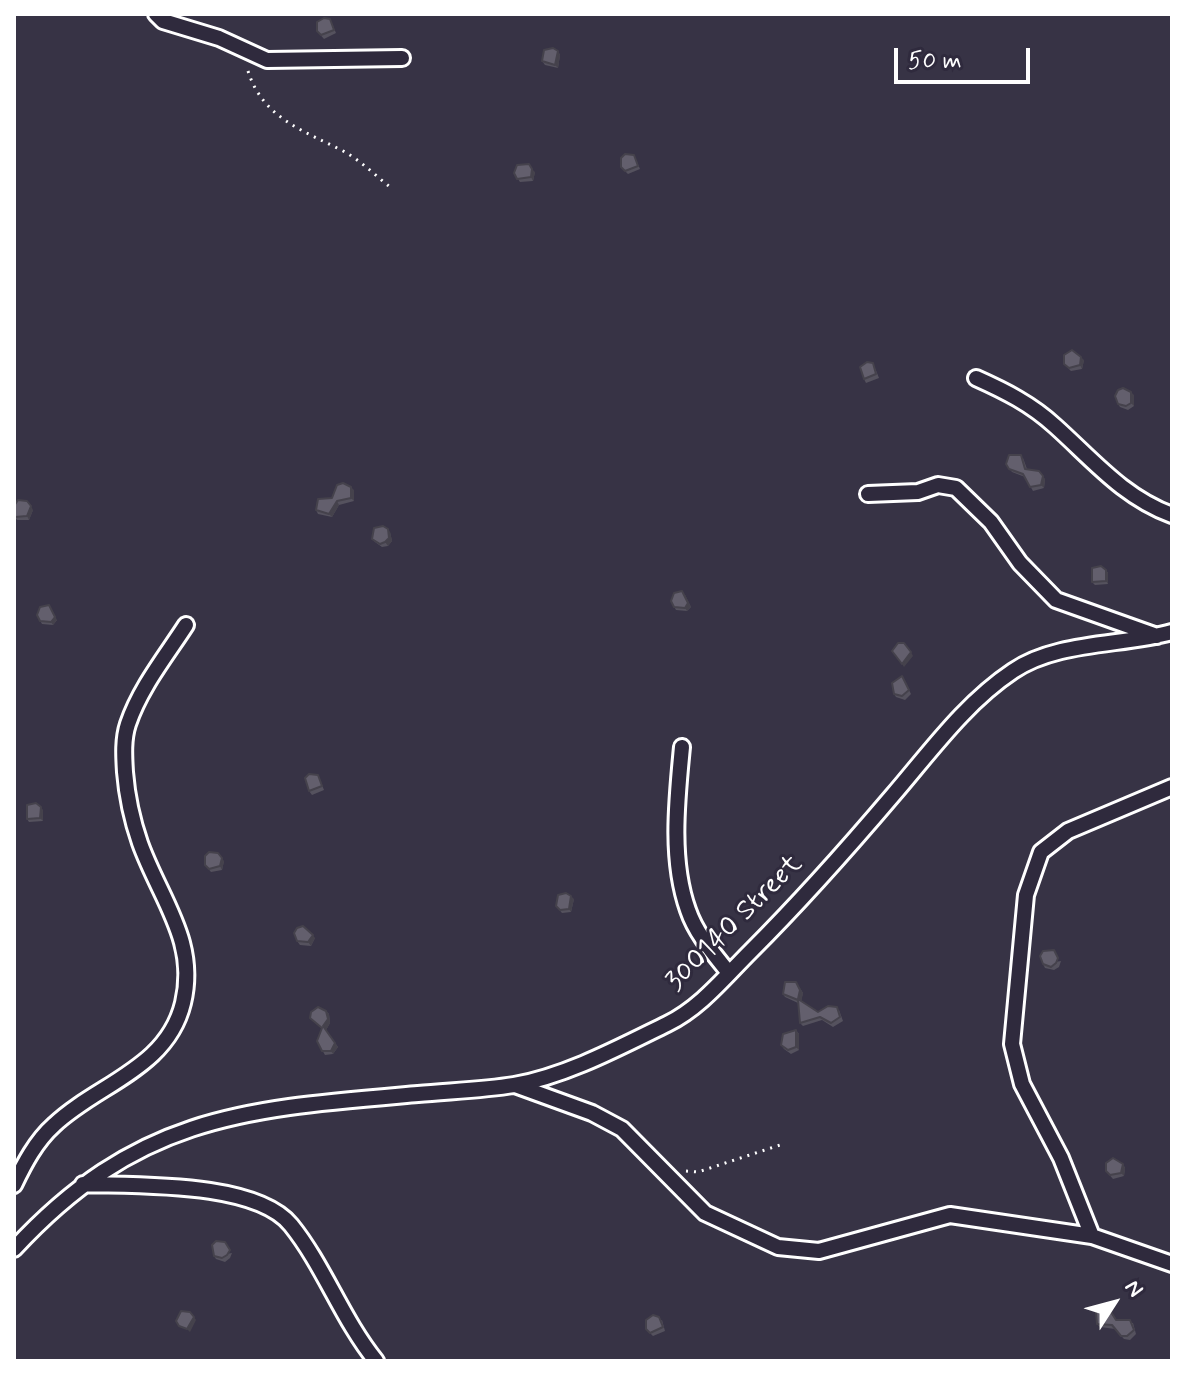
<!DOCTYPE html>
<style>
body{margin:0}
#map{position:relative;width:1186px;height:1375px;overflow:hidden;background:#373345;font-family:Mynerve,sans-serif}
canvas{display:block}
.frame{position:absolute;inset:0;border:16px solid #fff;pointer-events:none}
.north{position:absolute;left:1074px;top:1263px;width:80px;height:80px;-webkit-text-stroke:6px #2f2a3d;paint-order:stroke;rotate:54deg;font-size:22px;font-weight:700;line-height:32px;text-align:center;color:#fff}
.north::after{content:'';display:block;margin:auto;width:28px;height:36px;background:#fff;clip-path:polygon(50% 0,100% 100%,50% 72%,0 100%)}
.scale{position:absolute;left:894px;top:48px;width:136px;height:36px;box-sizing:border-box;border:4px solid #fff;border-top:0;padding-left:10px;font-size:24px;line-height:28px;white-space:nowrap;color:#fff;-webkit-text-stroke:6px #2f2a3d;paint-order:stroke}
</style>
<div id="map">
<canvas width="1186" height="1375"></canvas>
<div class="frame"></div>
<div class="north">N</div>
<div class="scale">50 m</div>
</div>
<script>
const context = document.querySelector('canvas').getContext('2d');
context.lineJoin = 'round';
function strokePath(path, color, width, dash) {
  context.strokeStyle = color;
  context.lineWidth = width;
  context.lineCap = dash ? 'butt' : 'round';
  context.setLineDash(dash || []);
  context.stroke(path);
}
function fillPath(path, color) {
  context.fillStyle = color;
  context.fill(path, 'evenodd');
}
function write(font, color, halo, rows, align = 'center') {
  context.font = font + ' Mynerve,sans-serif';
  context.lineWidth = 6;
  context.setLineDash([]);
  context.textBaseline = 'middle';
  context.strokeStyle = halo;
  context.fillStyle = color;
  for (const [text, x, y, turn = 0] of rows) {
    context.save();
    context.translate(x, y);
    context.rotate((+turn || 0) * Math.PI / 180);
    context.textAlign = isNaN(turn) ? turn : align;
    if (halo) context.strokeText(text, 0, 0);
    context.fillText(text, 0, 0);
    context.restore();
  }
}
const street = new Path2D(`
 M 156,14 L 163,21 L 219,38 L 267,60 L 402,58
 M 976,378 C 1005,391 1031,404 1055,426 C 1093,460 1123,497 1172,515
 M 868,494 L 918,492 L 938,485 L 956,488 L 991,522 L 1020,563 L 1056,600 L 1157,636
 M 682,747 C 677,799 670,860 688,910 C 696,934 714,954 729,973
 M 515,1085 L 592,1113 L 622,1129 L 705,1213 L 778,1247 L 819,1251 L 950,1215 L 1092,1236 L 1172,1264
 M 83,1184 C 135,1186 255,1181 291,1225 C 324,1266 342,1319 376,1361
 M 14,1185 C 24,1164 36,1141 54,1125 C 97,1084 167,1069 183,1003 C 198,941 160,899 140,843 C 132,820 127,797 125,772 C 124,756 123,739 128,724 C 140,688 166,656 186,625
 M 1092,1236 L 1061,1158 L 1022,1084 L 1012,1044 L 1026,895 L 1041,852 L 1068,831 L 1172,787
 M 14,1249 C 139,1114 246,1109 418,1094 C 450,1091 483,1090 514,1085 C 566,1076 620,1047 667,1024 C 700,1008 724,978 750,952 C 800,902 848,848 893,795 C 930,752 965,703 1013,671 C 1057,641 1122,646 1172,632`);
strokePath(street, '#fff', 20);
strokePath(new Path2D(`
 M 248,71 C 263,119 305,131 345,152 C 361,161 376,176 390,187
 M 686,1171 L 698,1172 L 780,1145`), '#fff', 3, [2, 6]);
strokePath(street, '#2f2a3d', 14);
fillPath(new Path2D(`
 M 330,19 L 336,33 L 324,39 L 317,31 Z
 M 558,51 L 560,55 L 558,68 L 545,65 L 542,61 Z
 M 634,155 L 640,169 L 628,174 L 621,167 Z
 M 535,172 L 533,181 L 520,182 L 514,173 Z
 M 1084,360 L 1082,369 L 1071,371 L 1064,364 Z
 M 873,363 L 879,378 L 866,383 L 864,379 Z
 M 1134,395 L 1134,406 L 1128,410 L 1120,407 L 1118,404 Z
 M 1023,458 L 1027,469 L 1045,479 L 1044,488 L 1033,491 L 1025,477 L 1012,472 L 1006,464 Z
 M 354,490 L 354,501 L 339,505 L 332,517 L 318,514 L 316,510 L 332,498 Z
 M 33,510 L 29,520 L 17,520 L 15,517 Z
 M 390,532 L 392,541 L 388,546 L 382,547 L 375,542 L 372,539 Z
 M 1106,570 L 1108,573 L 1108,584 L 1095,585 L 1092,582 Z
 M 685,595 L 691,607 L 687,611 L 676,610 L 671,601 Z
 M 37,615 L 57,620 L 53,625 L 42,624 Z
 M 902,676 L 911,694 L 905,700 L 896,697 L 894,694 Z
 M 318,775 L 324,790 L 312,795 L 309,791 Z
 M 43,810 L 43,821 L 29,822 L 27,819 Z
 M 224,861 L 222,870 L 211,872 L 205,865 Z
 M 574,899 L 571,912 L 562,913 L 556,906 Z
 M 315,938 L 311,946 L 300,945 L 297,941 Z
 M 1061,961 L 1059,967 L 1054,970 L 1045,968 L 1043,964 Z
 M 796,982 L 803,993 L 801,1001 L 818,1012 L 839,1010 L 843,1021 L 833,1027 L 822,1020 L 803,1026 L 800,1023 L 798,1003 L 785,997 L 783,994 Z
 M 326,1011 L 329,1014 L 330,1023 L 326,1030 L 338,1047 L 333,1054 L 325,1055 L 317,1041 L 322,1029 L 310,1018 Z
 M 796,1030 L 799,1034 L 799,1050 L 791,1054 L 784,1049 L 781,1045 Z
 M 1123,1164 L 1125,1168 L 1124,1176 L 1113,1179 L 1106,1171 Z
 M 232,1253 L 230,1258 L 225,1262 L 216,1259 L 214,1256 Z
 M 662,1320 L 665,1331 L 653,1336 L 646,1329 Z
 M 1116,1320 L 1133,1323 L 1136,1334 L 1130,1340 L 1124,1339 L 1115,1329 L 1100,1327 L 1097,1324 Z`), '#55525e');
fillPath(new Path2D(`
 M 558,51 L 560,55 L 558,68 L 555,65 Z
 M 532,169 L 535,172 L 533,181 L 531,177 Z
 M 1081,357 L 1084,360 L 1082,369 L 1080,365 Z
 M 1131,392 L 1134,395 L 1134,406 L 1131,403 Z
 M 1043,476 L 1045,479 L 1044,488 L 1041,485 Z
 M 351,487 L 354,490 L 354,501 L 351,498 Z
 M 337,501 L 339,505 L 332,517 L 329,514 Z
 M 31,506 L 33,510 L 29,520 L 27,516 Z
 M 388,529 L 390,532 L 392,541 L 388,546 L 385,542 Z
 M 1106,570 L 1108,573 L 1108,584 L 1106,581 Z
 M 685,595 L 691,607 L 687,611 L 685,608 Z
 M 51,608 L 57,620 L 53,625 L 51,622 Z
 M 911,652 L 913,656 L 904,667 L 902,664 Z
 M 41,807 L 43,810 L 43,821 L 40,818 Z
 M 222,858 L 224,861 L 222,870 L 220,866 Z
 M 571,896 L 574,899 L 571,912 L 569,909 Z
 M 313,935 L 315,938 L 311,946 L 308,942 Z
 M 796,982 L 803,993 L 801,1003 L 798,999 Z
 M 326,1011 L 329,1014 L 330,1023 L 326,1030 L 323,1026 Z
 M 796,1030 L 799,1034 L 799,1050 L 796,1047 Z
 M 335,1043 L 338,1047 L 333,1054 L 331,1051 Z
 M 1123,1164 L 1125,1168 L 1124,1176 L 1121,1173 Z
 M 194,1317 L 196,1320 L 190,1332 L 187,1329 Z`), '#45424c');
const building = new Path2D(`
 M 324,18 L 330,19 L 334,30 L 321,35 L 317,31 L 317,22 Z
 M 553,48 L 558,51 L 555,65 L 542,61 L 544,50 Z
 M 625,154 L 634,155 L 638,166 L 625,171 L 621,167 L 621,158 Z
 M 529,164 L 532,169 L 531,177 L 517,179 L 514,173 L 517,165 Z
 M 1072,350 L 1081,357 L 1080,365 L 1069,368 L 1064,364 L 1064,355 Z
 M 867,362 L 873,363 L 876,374 L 864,379 L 860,367 Z
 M 1123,388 L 1131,392 L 1131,403 L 1126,406 L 1118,404 L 1115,396 L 1118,390 Z
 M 1009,455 L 1021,455 L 1025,469 L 1039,471 L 1043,476 L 1041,485 L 1030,487 L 1023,474 L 1009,469 L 1006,464 Z
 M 343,483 L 351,487 L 351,498 L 337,501 L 329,514 L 316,510 L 318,499 L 332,498 L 337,485 Z
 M 18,500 L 27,501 L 31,506 L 27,516 L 15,517 L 14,506 Z
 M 383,526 L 388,529 L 389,538 L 385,542 L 380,544 L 372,539 L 374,528 Z
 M 1101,566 L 1106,570 L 1106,581 L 1092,582 L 1092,568 Z
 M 682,591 L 688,603 L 685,608 L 674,607 L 671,601 L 674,593 Z
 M 49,605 L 55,617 L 51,622 L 40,621 L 37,615 L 40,607 Z
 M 898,643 L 904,643 L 911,652 L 902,664 L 892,651 Z
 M 902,676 L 909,690 L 902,696 L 894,694 L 892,683 Z
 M 309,774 L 318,775 L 322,786 L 309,791 L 305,778 Z
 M 36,803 L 41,807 L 40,818 L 27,819 L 27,805 Z
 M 209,852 L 218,853 L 222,858 L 220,866 L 209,869 L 205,865 L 205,856 Z
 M 566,893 L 571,896 L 569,909 L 560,910 L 556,906 L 558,895 Z
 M 303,926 L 313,935 L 308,942 L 297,941 L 294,933 L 297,928 Z
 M 1054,950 L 1058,958 L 1056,963 L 1051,967 L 1043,964 L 1040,956 L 1043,951 Z
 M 785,982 L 796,982 L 800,990 L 798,999 L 818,1012 L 828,1006 L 837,1007 L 840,1017 L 831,1023 L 820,1017 L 800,1023 L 798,1000 L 783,994 Z
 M 318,1007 L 326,1011 L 328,1019 L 323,1026 L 335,1043 L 331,1051 L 322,1051 L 317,1041 L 322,1028 L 310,1018 L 311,1012 Z
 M 796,1030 L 796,1047 L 788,1050 L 781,1045 L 783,1034 Z
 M 1113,1158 L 1123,1164 L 1121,1173 L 1110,1175 L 1106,1171 L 1106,1163 Z
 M 216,1241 L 225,1242 L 230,1250 L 227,1255 L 222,1258 L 214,1256 L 212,1245 Z
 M 1103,1307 L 1109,1309 L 1116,1320 L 1130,1320 L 1134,1330 L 1127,1336 L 1121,1336 L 1112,1325 L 1097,1324 L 1096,1312 Z
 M 181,1311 L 190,1312 L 194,1317 L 187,1329 L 179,1326 L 176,1321 Z
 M 653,1315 L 659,1317 L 663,1327 L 650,1333 L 646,1329 L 646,1320 Z`);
fillPath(building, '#635f6d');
strokePath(building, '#45424c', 2);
write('28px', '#fff', '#2f2a3d', [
 ["300140 Street",735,924,-45]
]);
</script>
